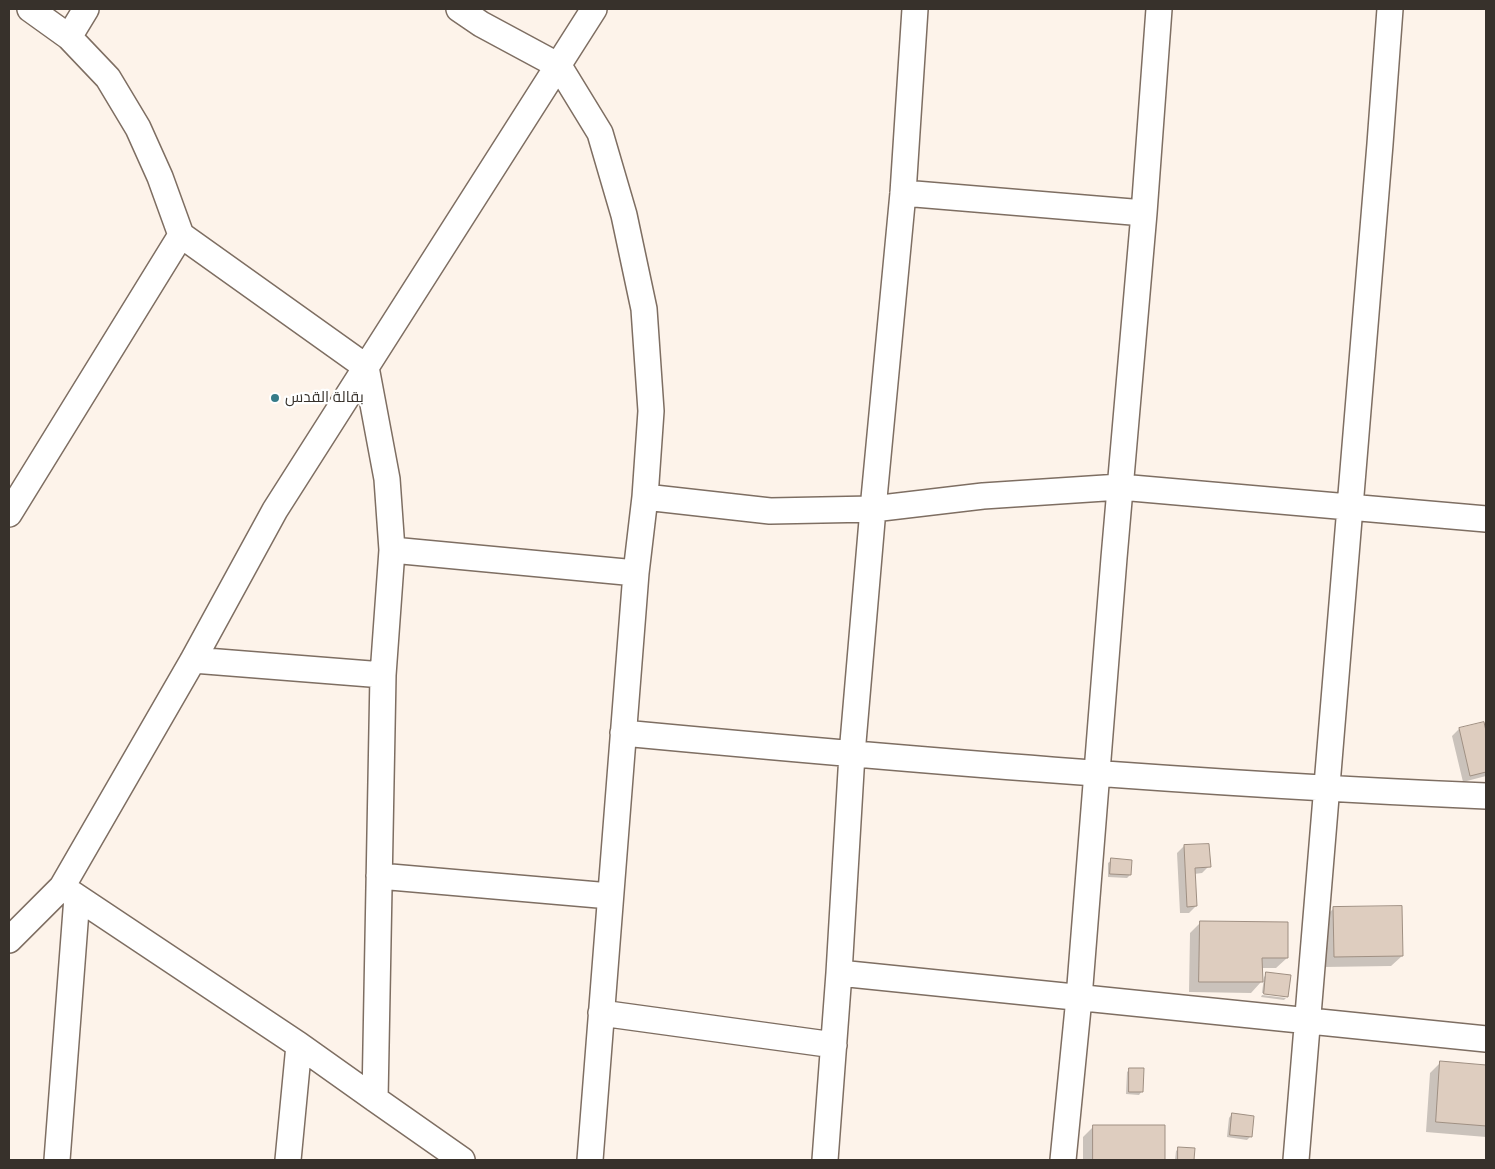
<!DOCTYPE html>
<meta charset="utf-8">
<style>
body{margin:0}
#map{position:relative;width:1495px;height:1169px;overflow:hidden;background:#fdf3ea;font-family:Montserrat,sans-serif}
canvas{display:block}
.frame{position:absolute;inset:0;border:10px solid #37312b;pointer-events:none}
</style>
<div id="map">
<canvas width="1495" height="1169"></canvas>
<div class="frame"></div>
</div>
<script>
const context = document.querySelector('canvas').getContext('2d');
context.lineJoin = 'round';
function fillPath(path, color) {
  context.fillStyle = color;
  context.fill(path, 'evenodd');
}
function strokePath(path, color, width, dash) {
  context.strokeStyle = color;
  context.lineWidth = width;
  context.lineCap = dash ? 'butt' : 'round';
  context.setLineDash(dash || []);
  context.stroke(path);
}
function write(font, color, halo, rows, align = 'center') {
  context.font = font + ' Montserrat,Cairo,sans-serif';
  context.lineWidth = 4.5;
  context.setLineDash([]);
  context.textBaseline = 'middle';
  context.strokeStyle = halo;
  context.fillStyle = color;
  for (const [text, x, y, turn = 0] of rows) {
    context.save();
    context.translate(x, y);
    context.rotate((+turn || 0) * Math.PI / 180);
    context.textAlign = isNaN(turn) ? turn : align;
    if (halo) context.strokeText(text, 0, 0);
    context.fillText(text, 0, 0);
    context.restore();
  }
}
fillPath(new Path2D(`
 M 1483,724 L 1486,737 L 1486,776 L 1463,782 L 1452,736 L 1459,729 Z
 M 1184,846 L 1209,866 L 1202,873 L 1194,874 L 1196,906 L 1189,913 L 1180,913 L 1177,853 Z
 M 1112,860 L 1130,875 L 1127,878 L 1108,877 L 1108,863 Z
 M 1334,908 L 1402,956 L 1391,966 L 1324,967 L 1323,919 Z
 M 1201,922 L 1287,958 L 1276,968 L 1261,968 L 1261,982 L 1251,993 L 1189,992 L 1190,933 Z
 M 1267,974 L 1287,996 L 1286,997 L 1286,995 L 1262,993 L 1264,977 Z
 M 1262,995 L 1286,998 L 1284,1000 L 1261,997 Z
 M 1441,1062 L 1486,1066 L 1486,1137 L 1426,1132 L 1430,1073 Z
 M 1130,1069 L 1142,1091 L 1139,1095 L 1126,1094 L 1127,1072 Z
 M 1232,1114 L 1251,1136 L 1247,1140 L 1227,1137 L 1229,1118 Z
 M 1094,1126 L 1164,1126 L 1164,1160 L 1083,1160 L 1083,1137 Z
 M 1179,1148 L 1193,1149 L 1193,1160 L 1175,1160 L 1176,1151 Z`), '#0003');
const building = new Path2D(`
 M 1484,722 L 1486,731 L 1486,772 L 1470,776 L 1459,728 Z
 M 1209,844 L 1211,867 L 1195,868 L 1197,906 L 1187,907 L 1184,845 Z
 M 1111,858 L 1132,860 L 1131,875 L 1110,874 Z
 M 1402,906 L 1403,956 L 1334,957 L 1333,907 Z
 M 1200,921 L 1288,922 L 1288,958 L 1262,958 L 1263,982 L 1199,982 Z
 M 1266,972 L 1291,975 L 1288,997 L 1264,994 Z
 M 1440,1061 L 1486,1065 L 1486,1126 L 1436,1122 Z
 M 1129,1068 L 1144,1068 L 1143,1092 L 1129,1092 Z
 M 1232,1113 L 1254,1116 L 1252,1137 L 1230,1135 Z
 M 1093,1125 L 1165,1125 L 1165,1160 L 1093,1160 Z
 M 1178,1147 L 1195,1148 L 1194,1160 L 1178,1160 Z`);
fillPath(building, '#decdbf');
strokePath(building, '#9f8f82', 1);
const street = new Path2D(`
 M 30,9 L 69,37 L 108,78 L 138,128 L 160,177 L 181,235 L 366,367 L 387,479 L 392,550 L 383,675 L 375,1099
 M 459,9 L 481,24 L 559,66 L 600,133 L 624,215 L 644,309 L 651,411 L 645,497 L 636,573 L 590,1160
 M 69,37 L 86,9
 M 903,193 L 1144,213
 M 645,497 L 770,511 L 873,509 L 983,496 L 1120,487 L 1486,519
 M 9,514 L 181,235
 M 392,550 L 636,573
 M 193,660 L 383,675
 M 623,733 C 910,760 1198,784 1486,796
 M 379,876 L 610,896
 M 62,887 L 299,1045 L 375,1099 L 462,1160
 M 9,940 L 62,887 L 193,660 L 275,510 L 594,9
 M 839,973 L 1486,1039
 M 601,1013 L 834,1045
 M 57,1160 L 77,897
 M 288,1160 L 299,1045
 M 825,1160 L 839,973 L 852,754 L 873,509 L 903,193 L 915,9
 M 1063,1160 L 1079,998 L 1114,558 L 1144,213 L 1159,9
 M 1296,1160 L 1380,144 L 1390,9`);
strokePath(street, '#7e6e62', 28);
strokePath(street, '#fff', 25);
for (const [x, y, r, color] of [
 [275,398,5,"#367b88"]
]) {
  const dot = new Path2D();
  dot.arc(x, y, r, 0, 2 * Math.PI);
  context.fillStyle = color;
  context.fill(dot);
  strokePath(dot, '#fff', 2);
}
write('15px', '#37312b', '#fff', [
 ["بقالة القدس",285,398]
], 'left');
</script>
